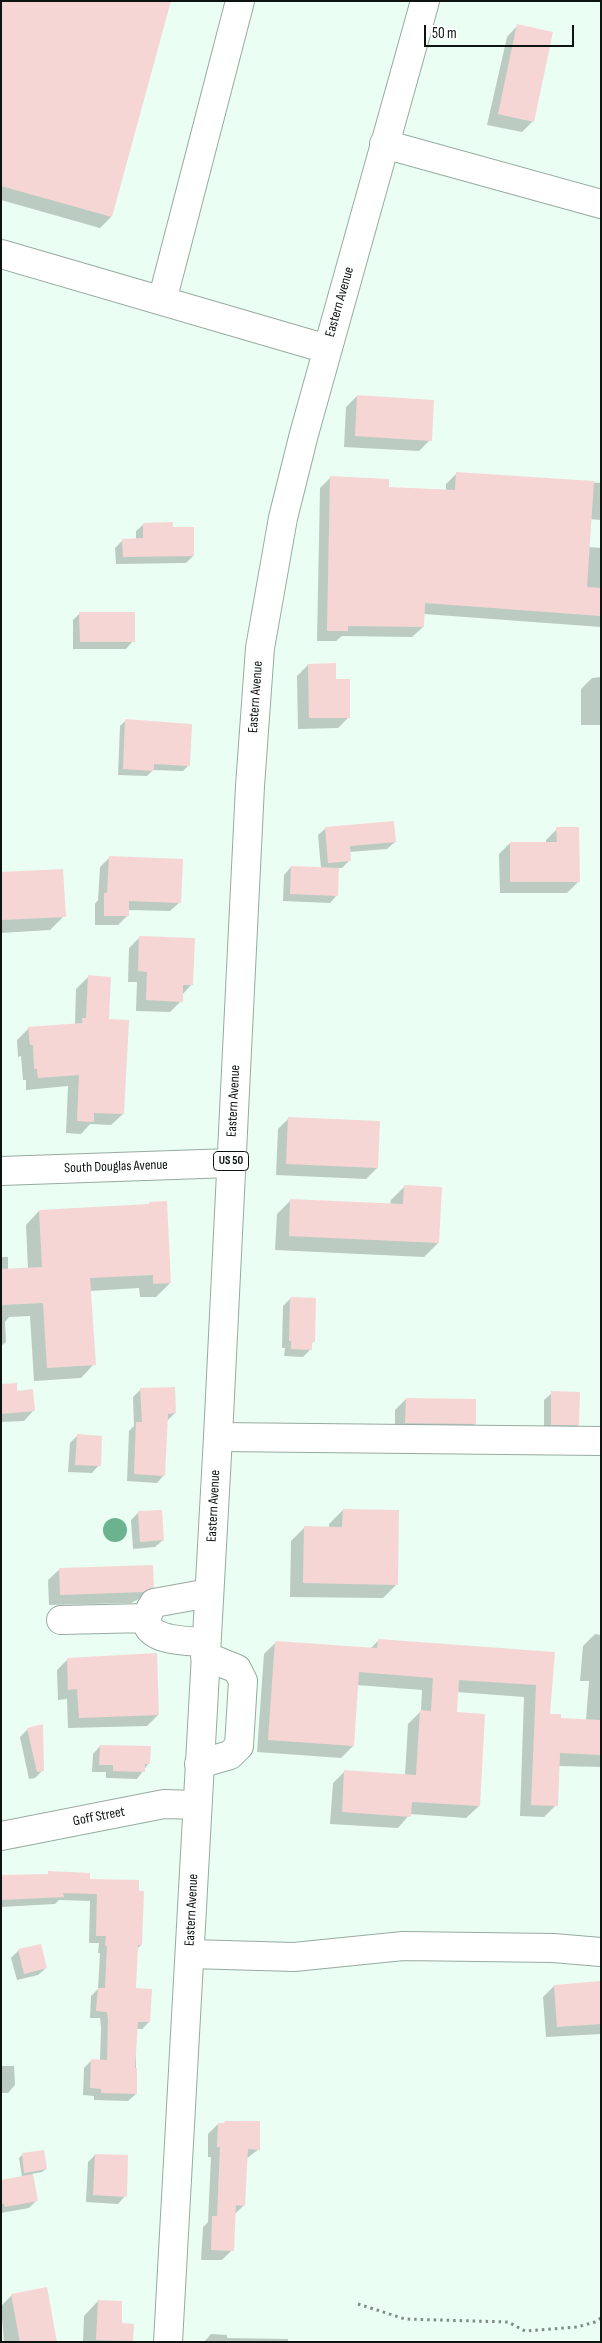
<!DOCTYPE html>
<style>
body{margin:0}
#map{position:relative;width:602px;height:2343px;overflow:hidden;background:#eafef3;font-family:"Sofia Sans Condensed",sans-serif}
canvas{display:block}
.frame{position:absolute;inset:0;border:2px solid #0d1310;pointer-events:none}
.scale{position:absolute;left:424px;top:25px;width:150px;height:22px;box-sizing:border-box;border:2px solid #0d1310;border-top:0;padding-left:6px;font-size:15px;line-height:18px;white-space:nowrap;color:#0d1310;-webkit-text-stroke:4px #fff;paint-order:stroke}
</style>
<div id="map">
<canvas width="602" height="2343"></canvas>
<div class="frame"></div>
<div class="scale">50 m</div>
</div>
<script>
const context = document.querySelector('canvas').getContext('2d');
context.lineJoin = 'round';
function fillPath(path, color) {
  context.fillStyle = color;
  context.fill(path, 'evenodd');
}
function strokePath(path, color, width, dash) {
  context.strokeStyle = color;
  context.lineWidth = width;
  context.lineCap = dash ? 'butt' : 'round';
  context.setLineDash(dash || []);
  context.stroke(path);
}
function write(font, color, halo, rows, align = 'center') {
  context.font = font + ' "Sofia Sans Condensed",sans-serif';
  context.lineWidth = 5;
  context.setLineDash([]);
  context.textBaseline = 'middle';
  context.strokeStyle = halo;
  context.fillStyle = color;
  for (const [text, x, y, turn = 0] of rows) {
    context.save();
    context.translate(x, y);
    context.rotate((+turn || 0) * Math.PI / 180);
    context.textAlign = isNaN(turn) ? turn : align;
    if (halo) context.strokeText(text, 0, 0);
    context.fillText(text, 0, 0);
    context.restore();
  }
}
fillPath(new Path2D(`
 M103 1530a12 12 0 1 1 24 0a12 12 0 1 1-24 0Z`), '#6bb28f');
fillPath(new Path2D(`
 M 1,1 L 111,217 L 100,228 L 1,200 Z
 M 518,25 L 533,121 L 522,132 L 487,125 L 507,37 Z
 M 357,396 L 430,440 L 419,451 L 344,447 L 346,407 Z
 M 457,473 L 601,483 L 601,520 L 589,519 L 588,547 L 601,548 L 601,627 L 424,614 L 423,627 L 412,637 L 342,636 L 336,641 L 317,641 L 320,488 L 331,477 L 388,488 L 446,490 L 446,484 Z
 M 144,524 L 172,529 L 193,556 L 186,563 L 116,564 L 115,548 L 123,540 L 136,540 L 136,531 Z
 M 80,613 L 133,641 L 126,649 L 73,649 L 73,620 Z
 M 308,665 L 335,680 L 349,717 L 338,728 L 298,729 L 297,676 Z
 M 601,677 L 601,725 L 581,725 L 581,689 L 592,678 Z
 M 126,720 L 188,766 L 183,771 L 153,770 L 147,776 L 118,775 L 120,726 Z
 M 326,828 L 395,842 L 387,849 L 349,852 L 350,860 L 342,868 L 338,868 L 337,895 L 330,903 L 283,901 L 284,875 L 291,867 L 321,868 L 318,835 Z
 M 557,829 L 578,882 L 567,893 L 500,893 L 499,854 L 510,843 L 546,843 L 546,840 Z
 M 110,857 L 180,902 L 170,911 L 128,910 L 128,915 L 118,925 L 95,925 L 95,904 L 98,900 L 100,867 Z
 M 1,873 L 64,916 L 50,930 L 1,933 Z
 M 140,937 L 191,985 L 182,995 L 181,1001 L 170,1012 L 136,1011 L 137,982 L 128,982 L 129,948 Z
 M 88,977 L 108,1021 L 123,1114 L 111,1125 L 90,1124 L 81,1134 L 66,1133 L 68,1086 L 26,1090 L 26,1080 L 23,1080 L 21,1056 L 18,1057 L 17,1040 L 29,1028 L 75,1025 L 76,989 Z
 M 289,1118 L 377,1168 L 366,1179 L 276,1175 L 278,1129 Z
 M 405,1186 L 438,1243 L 424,1257 L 275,1250 L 277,1214 L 291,1200 L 390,1205 L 391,1200 Z
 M 150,1203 L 170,1283 L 156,1297 L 140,1297 L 139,1288 L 90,1291 L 94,1364 L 81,1378 L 34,1381 L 30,1316 L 9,1317 L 5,1322 L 6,1342 L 1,1346 L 1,1257 L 8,1257 L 8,1270 L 28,1269 L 26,1225 L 39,1211 L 147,1206 Z
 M 290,1299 L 314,1341 L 311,1344 L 311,1349 L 303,1357 L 284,1356 L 285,1348 L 282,1348 L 283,1306 Z
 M 1,1385 L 34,1410 L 24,1421 L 1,1422 Z
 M 173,1388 L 175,1413 L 167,1421 L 164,1475 L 157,1483 L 127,1481 L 129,1431 L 134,1426 L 133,1397 L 140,1390 Z
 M 552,1393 L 578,1425 L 570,1432 L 544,1432 L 544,1400 Z
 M 406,1399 L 475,1424 L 463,1435 L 395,1434 L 395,1410 Z
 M 77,1436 L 99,1465 L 92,1473 L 68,1472 L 70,1443 Z
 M 343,1510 L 397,1584 L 383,1598 L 290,1597 L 291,1541 L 305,1527 L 329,1528 L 329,1524 Z
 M 139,1512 L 163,1540 L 155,1547 L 133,1549 L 131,1520 Z
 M 60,1569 L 153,1587 L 141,1598 L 131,1603 L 49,1605 L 48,1580 Z
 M 595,1634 L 601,1635 L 601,1767 L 558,1766 L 556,1805 L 544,1817 L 520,1816 L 524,1697 L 457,1692 L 455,1713 L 479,1806 L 466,1818 L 410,1814 L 398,1828 L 330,1824 L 333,1783 L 345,1771 L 405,1775 L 408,1724 L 421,1711 L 422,1690 L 357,1685 L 353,1746 L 341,1758 L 257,1752 L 264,1654 L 276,1642 L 370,1649 L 378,1641 L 553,1653 L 549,1715 L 560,1719 L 586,1720 L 589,1681 L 580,1681 L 583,1646 Z
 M 68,1659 L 158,1715 L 147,1726 L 68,1728 L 67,1699 L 58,1700 L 57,1670 Z
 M 28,1729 L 42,1771 L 35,1778 L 29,1779 L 20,1737 Z
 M 100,1746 L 149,1763 L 137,1779 L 106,1778 L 106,1772 L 92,1772 L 93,1754 Z
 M 49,1873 L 88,1880 L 141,1945 L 137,1949 L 135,1989 L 149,2022 L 142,2029 L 136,2029 L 136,2094 L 128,2101 L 94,2100 L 94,2096 L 83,2095 L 84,2068 L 91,2061 L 100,2061 L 101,2028 L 100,2018 L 90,2018 L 91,1996 L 98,1989 L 100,1953 L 98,1953 L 99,1943 L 89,1943 L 90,1901 L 59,1900 L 55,1904 L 1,1907 L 1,1877 L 46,1875 Z
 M 19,1950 L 46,1968 L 38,1975 L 17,1980 L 11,1958 Z
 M 601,1983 L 601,2034 L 546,2037 L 543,1997 L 554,1986 Z
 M 1,2066 L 14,2066 L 15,2085 L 8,2093 L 1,2093 Z
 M 218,2124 L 223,2124 L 259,2149 L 246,2159 L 244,2205 L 234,2215 L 232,2250 L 222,2260 L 201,2260 L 203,2227 L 208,2222 L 211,2157 L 208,2157 L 208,2134 Z
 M 22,2155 L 46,2169 L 42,2172 L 32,2174 L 37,2200 L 29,2208 L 1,2213 L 1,2181 L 22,2177 L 19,2158 Z
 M 95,2155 L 125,2196 L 118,2204 L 86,2202 L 88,2162 Z
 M 12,2295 L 56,2342 L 4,2342 L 1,2306 Z
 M 98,2301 L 120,2324 L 131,2342 L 83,2342 L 84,2316 Z
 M 211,2334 L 227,2335 L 227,2338 L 288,2339 L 288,2342 L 204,2342 Z`), '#0003');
fillPath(new Path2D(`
 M 1,1 L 171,1 L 112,217 L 1,186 Z
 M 517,24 L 553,32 L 534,122 L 498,114 Z
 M 357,395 L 434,400 L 432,441 L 355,436 Z
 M 456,472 L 594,481 L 587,587 L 601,588 L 601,616 L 425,603 L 424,627 L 348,626 L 348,631 L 327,631 L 330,476 L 389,479 L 389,487 L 455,490 Z
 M 173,522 L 173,527 L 194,527 L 194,556 L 123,557 L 122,539 L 143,538 L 143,523 Z
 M 79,612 L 135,612 L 135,642 L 80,642 Z
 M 336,663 L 336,679 L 350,679 L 350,718 L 309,718 L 308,664 Z
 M 125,719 L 192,724 L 190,766 L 154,764 L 154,771 L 123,769 Z
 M 394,821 L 396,842 L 350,846 L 351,861 L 328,863 L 325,827 Z
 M 556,827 L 579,827 L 580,882 L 510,882 L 510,842 L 557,842 Z
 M 109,856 L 183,859 L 181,903 L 129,901 L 129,916 L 104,916 L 104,893 L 107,893 Z
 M 291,866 L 339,868 L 338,896 L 290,894 Z
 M 63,869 L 66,917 L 1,920 L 1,872 Z
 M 139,936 L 195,938 L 193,985 L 183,985 L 183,1002 L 146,1000 L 147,972 L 138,971 Z
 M 88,975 L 111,977 L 109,1019 L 129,1020 L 124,1114 L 94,1113 L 94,1122 L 77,1121 L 79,1075 L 38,1078 L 37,1069 L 34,1069 L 33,1045 L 30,1045 L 28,1027 L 82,1023 L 82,1018 L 86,1018 Z
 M 288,1117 L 380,1121 L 378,1168 L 286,1164 Z
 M 404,1185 L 442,1187 L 439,1243 L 289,1236 L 290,1199 L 403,1204 Z
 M 167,1201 L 171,1283 L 153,1284 L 153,1275 L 90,1278 L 96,1365 L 47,1368 L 43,1303 L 1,1305 L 1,1269 L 42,1267 L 39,1210 L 149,1204 L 149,1202 Z
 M 290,1297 L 316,1298 L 315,1342 L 312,1342 L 312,1350 L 291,1349 L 291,1341 L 289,1341 Z
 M 17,1383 L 17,1391 L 33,1389 L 35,1411 L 1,1414 L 1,1384 Z
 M 175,1387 L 176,1413 L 168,1414 L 165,1476 L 134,1474 L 136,1422 L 142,1422 L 140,1388 Z
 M 551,1391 L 580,1392 L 579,1425 L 551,1425 Z
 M 406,1398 L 476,1399 L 476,1424 L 405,1423 Z
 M 77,1434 L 102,1436 L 101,1466 L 75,1465 Z
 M 343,1509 L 399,1510 L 398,1585 L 303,1583 L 304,1526 L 342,1527 Z
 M 162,1510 L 164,1540 L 140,1542 L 138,1511 Z
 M 153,1565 L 154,1587 L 143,1592 L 60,1595 L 59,1568 Z
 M 378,1639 L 555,1652 L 550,1714 L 561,1714 L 561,1718 L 601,1720 L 601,1755 L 560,1753 L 558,1806 L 531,1805 L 536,1685 L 459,1680 L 457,1712 L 485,1714 L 480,1806 L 412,1802 L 411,1817 L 342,1812 L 344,1770 L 416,1775 L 420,1710 L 431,1711 L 433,1678 L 359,1672 L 354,1746 L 268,1740 L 275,1641 L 377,1648 Z
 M 157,1653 L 159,1715 L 79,1718 L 77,1689 L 68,1690 L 67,1658 Z
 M 43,1724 L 44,1771 L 37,1772 L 27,1728 Z
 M 100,1745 L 151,1746 L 150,1764 L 145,1764 L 145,1772 L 113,1771 L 113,1765 L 99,1765 Z
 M 48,1871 L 90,1873 L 90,1879 L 139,1880 L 139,1891 L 144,1891 L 142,1945 L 138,1945 L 136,1988 L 152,1989 L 150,2022 L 138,2022 L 135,2068 L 137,2068 L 137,2094 L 101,2093 L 101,2089 L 90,2088 L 91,2059 L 107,2060 L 108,2020 L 107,2012 L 96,2011 L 98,1988 L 105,1988 L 107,1946 L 105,1946 L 106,1936 L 96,1936 L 97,1894 L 63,1893 L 64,1897 L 1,1900 L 1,1875 L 48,1874 Z
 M 41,1944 L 47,1968 L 24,1974 L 18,1949 Z
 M 600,1981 L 601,2024 L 557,2027 L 554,1985 Z
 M 225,2121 L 260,2121 L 260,2150 L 248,2149 L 245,2206 L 236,2205 L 234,2251 L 211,2250 L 212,2216 L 217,2216 L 220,2147 L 217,2147 L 218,2123 L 224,2123 Z
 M 44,2150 L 47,2169 L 24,2173 L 22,2153 Z
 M 95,2154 L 128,2155 L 127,2197 L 93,2195 Z
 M 33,2174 L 38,2201 L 5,2207 L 4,2204 L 1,2204 L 1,2180 Z
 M 47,2287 L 57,2342 L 20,2342 L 11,2294 Z
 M 98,2300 L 122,2301 L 122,2323 L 134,2324 L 133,2341 L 96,2340 Z`), '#f6d6d5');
const minor = new Path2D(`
 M 384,144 L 601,204
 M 1,254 L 327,349
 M 162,301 L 240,1
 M 1,1171 L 231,1163
 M 218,1437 L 601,1441
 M 61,1620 L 147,1618
 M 206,1642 C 184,1641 127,1641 154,1603 L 209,1593
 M 199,1764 L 230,1755 L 239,1746 L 243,1681 L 237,1669 L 205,1656
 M 1,1836 L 164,1804 L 197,1805
 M 190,1954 L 294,1957 L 403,1946 L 553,1948 L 601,1952`);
const major = new Path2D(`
 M 168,2342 L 218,1437 L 250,786 L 260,648 L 283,518 L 304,434 L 425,1`);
strokePath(minor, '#97aaa0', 30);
strokePath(major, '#97aaa0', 30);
strokePath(new Path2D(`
 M 358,2304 L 405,2319 L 508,2322 L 525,2331 L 577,2327 L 595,2322 L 601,2318`), '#7f8c85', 3, [2.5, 4]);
strokePath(minor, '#fff', 28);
strokePath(major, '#fff', 28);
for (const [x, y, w] of [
 [231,1161,35]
]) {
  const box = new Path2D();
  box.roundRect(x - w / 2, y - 9.5, w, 19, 4);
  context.fillStyle = '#fff';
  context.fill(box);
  strokePath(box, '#0d1310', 1);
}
write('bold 12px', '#0d1310', null, [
 ["US 50",231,1161]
]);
write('14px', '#0d1310', '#fff', [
 ["Eastern Avenue",340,302,-74],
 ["Eastern Avenue",256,697,-86],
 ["Eastern Avenue",234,1101,-87],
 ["South Douglas Avenue",116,1167,-2],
 ["Eastern Avenue",214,1506,-87],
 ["Goff Street",99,1817,-11],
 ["Eastern Avenue",192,1910,-87]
]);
</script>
